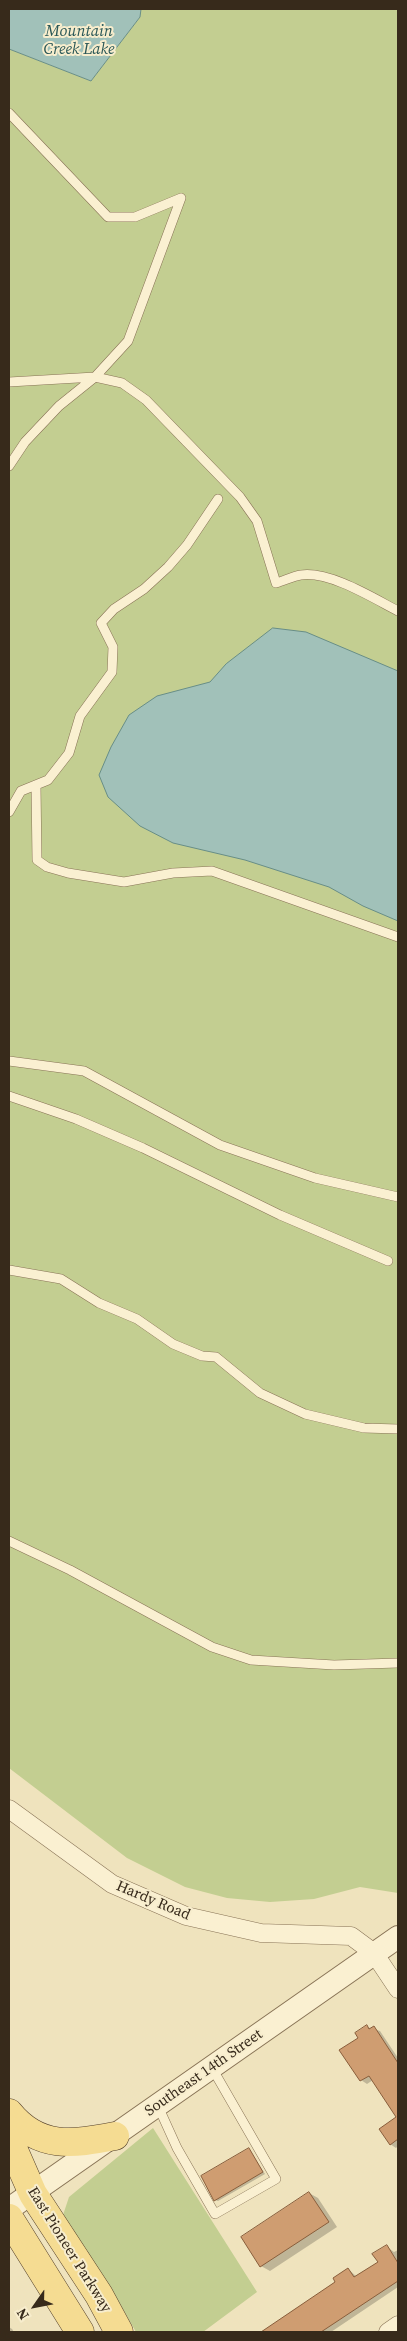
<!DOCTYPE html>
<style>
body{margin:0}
#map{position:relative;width:407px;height:2341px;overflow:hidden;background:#efe3bd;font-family:"Source Serif 4",serif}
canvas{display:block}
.frame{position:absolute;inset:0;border:10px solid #372a1b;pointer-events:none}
.north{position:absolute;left:10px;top:2281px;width:50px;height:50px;-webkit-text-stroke:4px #f7edcd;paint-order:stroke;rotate:237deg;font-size:14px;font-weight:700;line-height:20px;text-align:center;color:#372a1b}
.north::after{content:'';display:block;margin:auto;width:18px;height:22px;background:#372a1b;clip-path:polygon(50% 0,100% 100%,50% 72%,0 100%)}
</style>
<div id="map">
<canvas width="407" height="2341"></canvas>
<div class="frame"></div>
<div class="north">N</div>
</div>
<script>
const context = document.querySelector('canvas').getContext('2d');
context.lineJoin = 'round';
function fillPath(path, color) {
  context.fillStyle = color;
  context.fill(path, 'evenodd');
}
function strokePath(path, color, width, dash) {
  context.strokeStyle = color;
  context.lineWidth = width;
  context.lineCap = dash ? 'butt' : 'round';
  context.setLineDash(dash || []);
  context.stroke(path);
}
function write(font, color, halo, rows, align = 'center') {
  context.font = font + ' "Source Serif 4",serif';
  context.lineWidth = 4;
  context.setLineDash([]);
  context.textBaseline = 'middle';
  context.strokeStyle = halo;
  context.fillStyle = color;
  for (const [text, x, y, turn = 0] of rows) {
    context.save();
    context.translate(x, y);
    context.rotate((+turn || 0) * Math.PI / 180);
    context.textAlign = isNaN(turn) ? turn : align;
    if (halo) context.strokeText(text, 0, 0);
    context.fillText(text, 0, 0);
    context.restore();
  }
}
fillPath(new Path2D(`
 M 141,9 L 398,9 L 398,1893 L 360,1887 L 314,1899 L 270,1902 L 227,1898 L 185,1887 L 127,1858 L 9,1768 L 9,49 L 91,81 L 140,17 Z
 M 153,2128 L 257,2292 L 203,2332 L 136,2332 L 110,2287 L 63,2215 L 69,2197 Z`), '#c3ce91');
const water = new Path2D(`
 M 9,9 L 141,9 L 140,17 L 91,81 L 9,49 Z
 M 273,628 L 306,632 L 398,671 L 398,921 L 363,906 L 329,887 L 245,860 L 173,843 L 140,826 L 108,797 L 99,775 L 111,747 L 129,715 L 157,696 L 210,682 L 226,664 Z`);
fillPath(water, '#a1c1b9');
strokePath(water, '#688e87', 1);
fillPath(new Path2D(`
 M 367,2027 L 380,2031 L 398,2058 L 398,2146 L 396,2148 L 390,2144 L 397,2118 L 373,2080 L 367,2084 L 361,2080 L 360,2038 Z
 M 249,2150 L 265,2174 L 218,2201 L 215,2200 Z
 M 309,2193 L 318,2198 L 337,2227 L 270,2271 L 261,2266 Z
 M 387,2247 L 394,2252 L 398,2250 L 398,2287 L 331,2332 L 261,2332 L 337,2282 L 348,2269 L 357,2277 L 379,2263 Z
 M 9,2327 L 12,2329 L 14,2332 L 9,2332 Z`), '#0003');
const building = new Path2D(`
 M 367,2025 L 369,2029 L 374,2026 L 398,2063 L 398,2139 L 390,2145 L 379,2129 L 396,2117 L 369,2076 L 360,2081 L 339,2050 L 358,2038 L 355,2033 Z
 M 249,2148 L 263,2172 L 214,2201 L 201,2176 Z
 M 309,2192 L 329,2222 L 260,2267 L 241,2237 Z
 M 387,2245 L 398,2263 L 398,2281 L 321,2332 L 261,2332 L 335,2282 L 333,2278 L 348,2268 L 354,2277 L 378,2262 L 372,2254 Z`);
fillPath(building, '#cf9d71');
strokePath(building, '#885d3b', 1);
const service = new Path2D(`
 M 9,113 L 108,217 L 135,217 L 181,198
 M 9,382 L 95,377 L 122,383 L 146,400 L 240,497 L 257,521 L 276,583 C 284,581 293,576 301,575 C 330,571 373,598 398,611
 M 9,466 L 25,442 L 59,406 L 95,377 L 128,341 L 181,198
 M 36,786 L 37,860 L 47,867 L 68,873 L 124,882 L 173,873 L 212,871 L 398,937
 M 9,812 L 21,791 L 48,780 L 69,753 L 80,716 L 112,672 L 113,647 L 101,623 L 114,609 L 144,589 L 168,567 L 187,545 L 218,499
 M 9,1061 L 84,1071 L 220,1145 L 315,1178 L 398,1197
 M 9,1096 L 76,1119 L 143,1148 L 280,1215 L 388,1261
 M 9,1270 L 61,1279 L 99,1303 L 137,1319 L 173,1344 L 202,1356 L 216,1357 L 260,1393 L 305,1414 L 364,1428 L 398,1429
 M 9,1541 L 70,1570 L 212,1647 L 251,1660 L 334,1665 L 398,1663
 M 158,2106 L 177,2148 L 215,2214 L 276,2179 L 212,2068`);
const minor = new Path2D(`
 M 9,1809 L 112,1884 L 186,1916 L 261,1933 L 351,1936 L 374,1953 L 398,1989
 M 388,2332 L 398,2325`);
const tertiary = new Path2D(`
 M 9,2209 L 398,1937`);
const primary = new Path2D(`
 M 9,2113 C 39,2150 73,2144 115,2136
 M 9,2139 L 33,2194 L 99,2295 L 119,2332
 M 9,2218 L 80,2332`);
strokePath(service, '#887356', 10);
strokePath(minor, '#887356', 19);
strokePath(tertiary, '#887356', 24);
strokePath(primary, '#55412b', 29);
strokePath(service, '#faf0d1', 9);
strokePath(minor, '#faf0d1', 18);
strokePath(tertiary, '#faf0d1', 22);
strokePath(primary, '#f5dc92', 28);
write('15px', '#372a1b', '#f7edcd', [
 ["Hardy Road",153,1901,23],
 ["Southeast 14th Street",204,2073,-35],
 ["East Pioneer Parkway",69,2250,58]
]);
write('italic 16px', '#2a5757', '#f7edcd', [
 ["Mountain",79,32],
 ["Creek Lake",79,50]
]);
</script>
